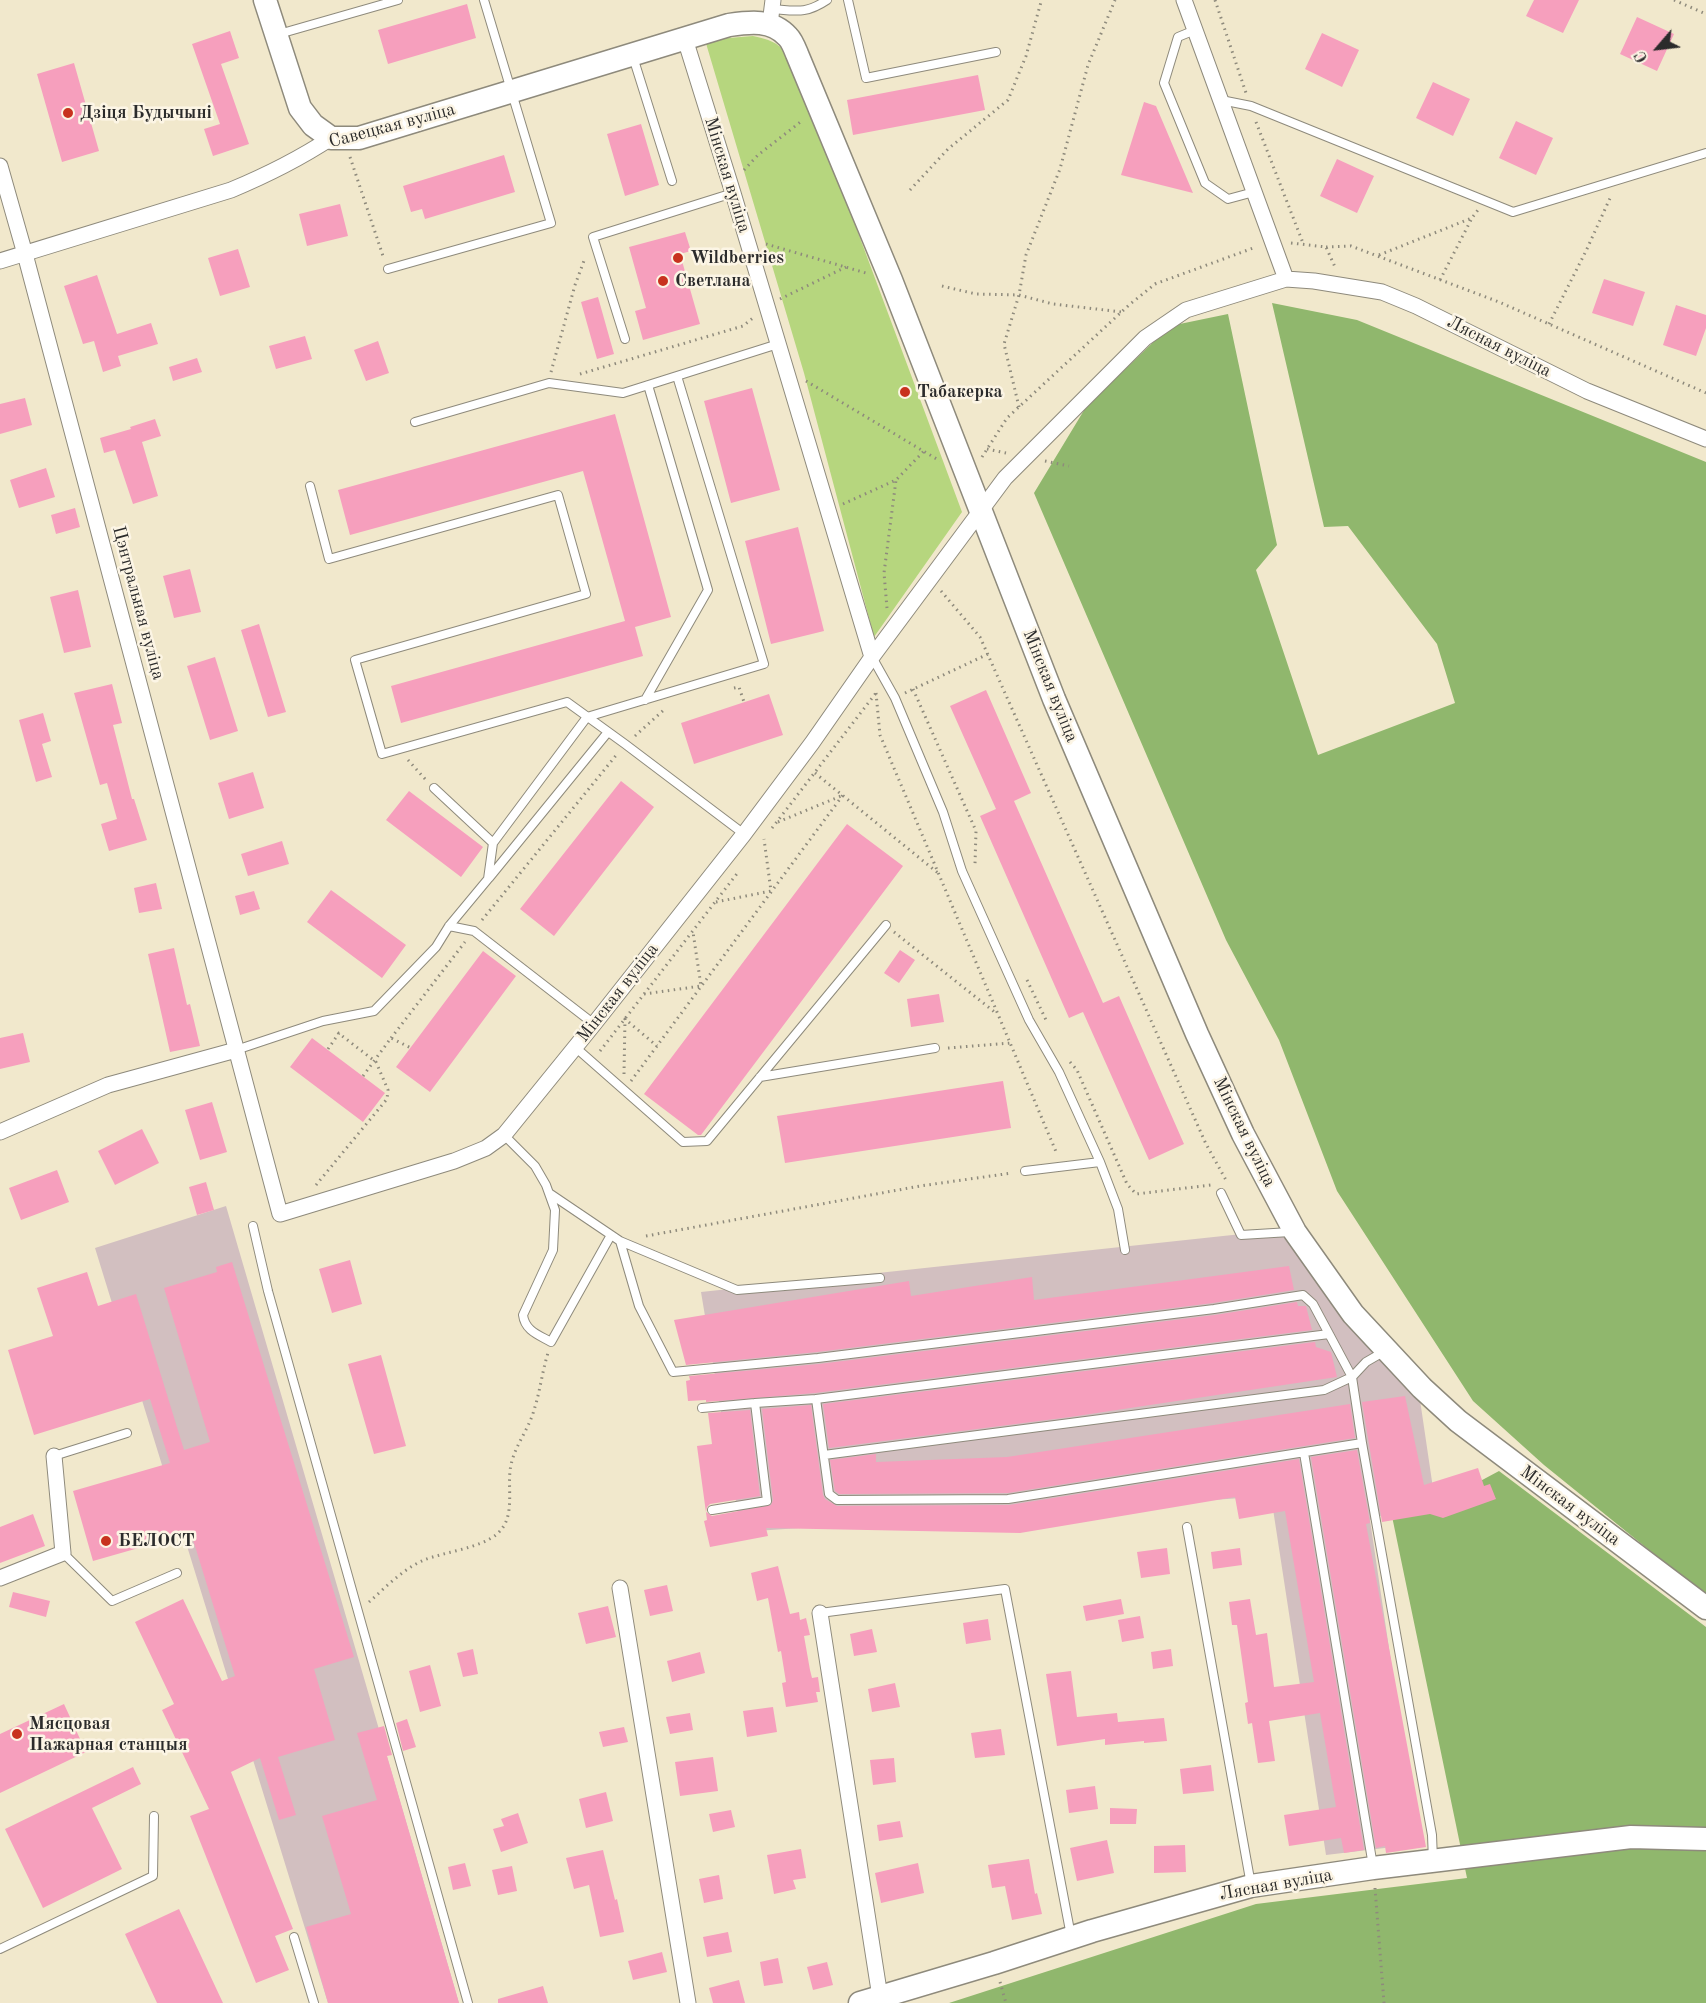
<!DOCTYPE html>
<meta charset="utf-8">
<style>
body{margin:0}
#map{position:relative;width:1706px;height:2003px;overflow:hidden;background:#f1e8cc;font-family:"Old Standard TT",serif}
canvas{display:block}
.north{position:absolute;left:1628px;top:18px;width:60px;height:60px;-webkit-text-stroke:4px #fcf5e5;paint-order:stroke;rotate:242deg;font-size:16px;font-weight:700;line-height:24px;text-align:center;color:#2b2b2b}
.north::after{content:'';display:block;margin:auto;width:21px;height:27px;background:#2b2b2b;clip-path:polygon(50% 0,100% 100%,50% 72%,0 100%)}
</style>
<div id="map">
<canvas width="1706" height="2003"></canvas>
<div class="north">С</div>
</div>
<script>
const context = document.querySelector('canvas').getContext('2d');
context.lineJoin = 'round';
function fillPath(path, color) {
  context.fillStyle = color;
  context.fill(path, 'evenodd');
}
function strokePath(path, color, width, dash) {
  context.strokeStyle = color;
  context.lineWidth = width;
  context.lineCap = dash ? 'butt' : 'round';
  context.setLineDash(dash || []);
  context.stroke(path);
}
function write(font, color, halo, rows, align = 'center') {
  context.font = font + ' "Old Standard TT",serif';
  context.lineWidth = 5;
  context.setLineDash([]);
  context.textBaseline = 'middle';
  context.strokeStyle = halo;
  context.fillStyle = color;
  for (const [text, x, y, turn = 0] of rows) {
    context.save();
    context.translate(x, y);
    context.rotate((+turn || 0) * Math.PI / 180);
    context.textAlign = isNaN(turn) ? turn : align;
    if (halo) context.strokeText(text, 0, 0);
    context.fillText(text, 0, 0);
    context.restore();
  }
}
fillPath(new Path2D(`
 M 226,1206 L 459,2003 L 328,2003 L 95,1248 Z
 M 1279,1230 L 1420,1400 L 1434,1495 L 1370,1520 L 1418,1844 L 1326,1855 L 1271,1496 L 741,1532 L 701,1292 Z`), '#d2bfc0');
fillPath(new Path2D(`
 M 753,36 C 778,41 781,46 796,66 L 962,512 L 874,637 L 804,373 L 705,40 Z`), '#b6d67e');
fillPath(new Path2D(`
 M 1272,303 L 1357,320 L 1706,462 L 1706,1596 L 1544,1465 L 1473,1401 L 1337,1191 L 1279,1040 L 1226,940 L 1034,493 L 1086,407 L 1170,326 L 1228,314 L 1277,545 L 1256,570 L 1318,755 L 1455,703 L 1437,644 L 1348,526 L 1324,527 Z
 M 1499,1471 L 1706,1627 L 1706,2003 L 949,2003 L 1256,1904 L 1467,1878 L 1388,1497 L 1471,1486 Z`), '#90b76d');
fillPath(new Path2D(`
 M 1534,0 L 1579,0 L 1563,33 L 1526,16 Z
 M 467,4 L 476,38 L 388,64 L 378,30 Z
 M 1637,17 L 1674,34 L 1657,71 L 1620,54 Z
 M 230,31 L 239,58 L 221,64 L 249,144 L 213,156 L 204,129 L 220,124 L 192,44 Z
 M 1322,33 L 1359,50 L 1342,87 L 1305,69 Z
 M 74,63 L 99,151 L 62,162 L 37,74 Z
 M 978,75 L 985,110 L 853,135 L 847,100 Z
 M 1433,82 L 1470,99 L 1453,136 L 1416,118 Z
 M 1144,102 L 1156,106 L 1193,193 L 1121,175 Z
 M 1516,121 L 1553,138 L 1536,175 L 1499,158 Z
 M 641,124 L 659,185 L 625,196 L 607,134 Z
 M 504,155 L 515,192 L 425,219 L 422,209 L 411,212 L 403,186 Z
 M 1337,159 L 1374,176 L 1357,213 L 1320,196 Z
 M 340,204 L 348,236 L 307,246 L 299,214 Z
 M 685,232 L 691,251 L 680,254 L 700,324 L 643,340 L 635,311 L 646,308 L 629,247 Z
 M 238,249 L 250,287 L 220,296 L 208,258 Z
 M 97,275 L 117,334 L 151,323 L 158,344 L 118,356 L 121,366 L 103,372 L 94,341 L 83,344 L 64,286 Z
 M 1604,279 L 1645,292 L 1633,326 L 1592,313 Z
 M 598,297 L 614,354 L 597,359 L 581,302 Z
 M 1676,305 L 1706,315 L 1706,328 L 1696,356 L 1663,345 Z
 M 305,336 L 312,359 L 276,369 L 269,346 Z
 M 378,341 L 389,373 L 366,381 L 354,350 Z
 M 197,358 L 202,372 L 173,381 L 169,367 Z
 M 752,388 L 780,490 L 731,503 L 704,401 Z
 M 25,398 L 32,425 L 0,434 L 0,404 Z
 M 615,414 L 671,617 L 635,627 L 643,656 L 401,723 L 391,686 L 625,621 L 583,471 L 350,535 L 338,490 Z
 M 155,419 L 161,436 L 142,442 L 158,496 L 133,504 L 115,450 L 104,453 L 100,438 L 131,429 L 130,427 Z
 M 46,468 L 55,497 L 19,508 L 10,480 Z
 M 75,508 L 80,527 L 56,534 L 51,515 Z
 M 798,527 L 824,631 L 771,644 L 745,541 Z
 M 190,569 L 201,612 L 174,618 L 163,576 Z
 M 78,590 L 91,647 L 64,653 L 50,597 Z
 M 259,624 L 286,712 L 268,717 L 241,630 Z
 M 215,657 L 238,731 L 210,740 L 187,666 Z
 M 112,684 L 122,723 L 113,725 L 132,799 L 134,799 L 147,840 L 109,851 L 101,824 L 117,819 L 107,783 L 100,785 L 74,693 Z
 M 986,690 L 1031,793 L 1014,801 L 1103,1003 L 1119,996 L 1184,1144 L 1149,1160 L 1083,1012 L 1069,1018 L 980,816 L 996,809 L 950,706 Z
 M 769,694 L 783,735 L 694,764 L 681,723 Z
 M 43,713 L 51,741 L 42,744 L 52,777 L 36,782 L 19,720 Z
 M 253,772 L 264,808 L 229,819 L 218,783 Z
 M 621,781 L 654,807 L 554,936 L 520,909 Z
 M 409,791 L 483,847 L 461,877 L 386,820 Z
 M 847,824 L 903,866 L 701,1135 L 698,1135 L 644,1094 Z
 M 282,841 L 289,864 L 248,876 L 241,854 Z
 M 156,883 L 162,909 L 139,913 L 134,888 Z
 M 331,890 L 406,945 L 382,978 L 307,922 Z
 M 254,891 L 260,909 L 240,915 L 235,896 Z
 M 174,948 L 187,1005 L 190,1004 L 200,1046 L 170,1052 L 148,954 Z
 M 900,950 L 915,960 L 899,983 L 884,973 Z
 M 483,951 L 516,976 L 430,1092 L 396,1067 Z
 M 939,994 L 944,1022 L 911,1027 L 907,999 Z
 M 23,1033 L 30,1062 L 0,1069 L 0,1038 Z
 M 312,1038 L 385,1093 L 363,1122 L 290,1067 Z
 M 1003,1081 L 1011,1128 L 785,1163 L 777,1116 Z
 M 212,1102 L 227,1152 L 200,1160 L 185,1110 Z
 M 142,1129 L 159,1163 L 115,1185 L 98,1151 Z
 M 57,1170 L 69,1202 L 21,1220 L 9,1188 Z
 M 206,1182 L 214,1210 L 197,1215 L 189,1187 Z
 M 350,1260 L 362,1304 L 332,1313 L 319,1269 Z
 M 232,1262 L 354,1657 L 314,1669 L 335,1740 L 278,1757 L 296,1815 L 279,1820 L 260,1758 L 231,1772 L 293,1929 L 275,1936 L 289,1970 L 256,1983 L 190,1816 L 209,1809 L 162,1710 L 174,1704 L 135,1622 L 183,1599 L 222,1681 L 235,1676 L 191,1533 L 93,1561 L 73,1491 L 170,1463 L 150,1399 L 34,1435 L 8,1350 L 53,1336 L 37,1288 L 87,1272 L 98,1306 L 136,1294 L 184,1450 L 210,1442 L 164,1288 L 217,1272 L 216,1267 Z
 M 1289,1266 L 1294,1290 L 1213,1303 L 817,1352 L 686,1365 L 674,1320 L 909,1281 L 911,1296 L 1032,1277 L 1034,1300 Z
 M 1297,1302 L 1298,1306 L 1306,1306 L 1312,1330 L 815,1393 L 706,1402 L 706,1400 L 688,1401 L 686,1381 L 690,1380 L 689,1376 L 819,1364 L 1215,1315 Z
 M 1315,1342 L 1316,1347 L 1331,1352 L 1337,1377 L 1070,1417 L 829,1448 L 823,1404 Z
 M 381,1355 L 406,1446 L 374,1454 L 348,1364 Z
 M 1405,1396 L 1424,1485 L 1478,1468 L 1484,1486 L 1490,1484 L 1496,1499 L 1443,1518 L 1430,1514 L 1382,1522 L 1362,1402 Z
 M 1350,1404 L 1355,1438 L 1008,1493 L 839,1494 L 835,1491 L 830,1460 L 876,1454 L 876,1462 L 1007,1457 Z
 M 811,1405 L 823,1495 L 825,1499 L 837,1506 L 1009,1505 L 1299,1459 L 1364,1850 L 1344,1853 L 1341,1838 L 1289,1846 L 1284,1815 L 1336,1807 L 1320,1713 L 1269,1721 L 1275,1761 L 1258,1763 L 1252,1723 L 1248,1724 L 1245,1703 L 1248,1702 L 1237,1625 L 1232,1625 L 1229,1602 L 1250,1599 L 1256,1635 L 1267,1633 L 1274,1687 L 1314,1682 L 1285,1511 L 1239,1519 L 1235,1497 L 1020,1533 L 766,1528 L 768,1536 L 710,1547 L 704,1521 L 707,1520 L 697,1446 L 712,1444 L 708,1413 L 750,1410 L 760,1496 L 710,1504 L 707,1507 L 706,1512 L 712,1516 L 771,1505 L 773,1500 L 762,1409 Z
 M 1357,1450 L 1370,1523 L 1366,1524 L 1426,1847 L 1386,1853 L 1385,1846 L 1376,1848 L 1311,1457 Z
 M 33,1514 L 45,1546 L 0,1563 L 0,1527 Z
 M 1167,1548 L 1170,1574 L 1141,1578 L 1137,1552 Z
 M 1240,1548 L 1242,1565 L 1213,1569 L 1211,1552 Z
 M 778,1566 L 790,1614 L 799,1612 L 800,1620 L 806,1618 L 810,1635 L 804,1636 L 810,1670 L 812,1678 L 818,1677 L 820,1692 L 816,1692 L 818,1702 L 786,1707 L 782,1683 L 786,1682 L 781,1651 L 778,1652 L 768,1598 L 757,1601 L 751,1573 Z
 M 667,1585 L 673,1611 L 650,1616 L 644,1590 Z
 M 13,1592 L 50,1601 L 46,1617 L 9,1607 Z
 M 1121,1599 L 1124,1614 L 1086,1621 L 1083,1606 Z
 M 608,1606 L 616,1637 L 586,1644 L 578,1613 Z
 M 1140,1616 L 1144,1638 L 1122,1642 L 1118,1620 Z
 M 988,1619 L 991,1640 L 966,1644 L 963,1623 Z
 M 872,1629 L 877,1652 L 854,1656 L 850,1634 Z
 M 473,1649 L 478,1674 L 463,1677 L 457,1653 Z
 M 1171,1649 L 1173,1666 L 1153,1669 L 1151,1652 Z
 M 700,1652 L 705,1673 L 672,1682 L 667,1661 Z
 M 430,1665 L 441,1706 L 420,1712 L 409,1671 Z
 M 1071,1671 L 1077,1717 L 1117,1713 L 1118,1722 L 1164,1718 L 1167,1741 L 1144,1743 L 1144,1741 L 1105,1745 L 1105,1739 L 1057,1746 L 1046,1674 Z
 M 895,1683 L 900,1707 L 872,1712 L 868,1689 Z
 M 64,1704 L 86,1752 L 0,1793 L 0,1734 Z
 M 773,1707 L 777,1732 L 747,1737 L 743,1711 Z
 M 690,1713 L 693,1730 L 670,1734 L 666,1717 Z
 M 407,1719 L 416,1747 L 403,1751 L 396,1723 Z
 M 384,1726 L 392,1755 L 387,1756 L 459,2003 L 328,2003 L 306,1927 L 351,1914 L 322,1816 L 377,1800 L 357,1733 Z
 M 624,1727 L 628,1742 L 603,1747 L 599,1732 Z
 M 1001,1729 L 1005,1755 L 975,1758 L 971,1733 Z
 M 713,1757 L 718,1791 L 680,1796 L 675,1762 Z
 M 894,1758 L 896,1782 L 873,1785 L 870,1760 Z
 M 1211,1765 L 1214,1791 L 1183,1794 L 1180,1769 Z
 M 133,1767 L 141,1784 L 92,1808 L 122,1869 L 43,1908 L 5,1829 Z
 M 1095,1786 L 1098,1809 L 1069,1813 L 1066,1790 Z
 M 606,1792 L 613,1821 L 586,1828 L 579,1799 Z
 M 1110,1808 L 1137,1809 L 1136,1824 L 1110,1824 Z
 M 731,1810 L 735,1827 L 713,1832 L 709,1814 Z
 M 518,1813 L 528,1843 L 501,1852 L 493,1829 L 504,1826 L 501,1819 Z
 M 900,1821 L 903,1837 L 879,1841 L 877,1825 Z
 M 1107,1840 L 1114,1873 L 1077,1881 L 1070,1848 Z
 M 1185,1845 L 1186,1872 L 1154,1873 L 1154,1846 Z
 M 801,1849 L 806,1878 L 793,1880 L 796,1889 L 774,1894 L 767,1855 Z
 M 603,1850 L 615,1900 L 617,1899 L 624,1932 L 600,1937 L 589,1885 L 574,1889 L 566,1858 Z
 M 1029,1859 L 1035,1894 L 1037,1893 L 1042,1914 L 1012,1920 L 1005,1886 L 992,1888 L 988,1865 Z
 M 465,1863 L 471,1886 L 453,1890 L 448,1867 Z
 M 918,1863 L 924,1893 L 881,1903 L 875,1873 Z
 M 512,1866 L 517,1891 L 498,1895 L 492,1870 Z
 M 719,1875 L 723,1899 L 704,1903 L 699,1879 Z
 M 179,1909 L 223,2003 L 157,2003 L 125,1934 Z
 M 728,1932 L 732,1952 L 707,1957 L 703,1937 Z
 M 662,1952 L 667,1972 L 633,1980 L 628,1961 Z
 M 778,1958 L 783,1983 L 764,1986 L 760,1962 Z
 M 827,1962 L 833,1985 L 813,1990 L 807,1967 Z
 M 739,1980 L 745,2003 L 713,2003 L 709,1988 Z
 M 543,1986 L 548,2003 L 498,2003 L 498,1999 Z`), '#f69fbd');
const lane = new Path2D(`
 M 848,0 L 866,78 L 996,52
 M 773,9 C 797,11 806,14 827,0
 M 1195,30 L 1178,37 L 1164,83 L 1205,183 L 1228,199 L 1254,192
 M 279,34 L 398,0
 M 633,57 L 672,181
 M 1221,100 L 1251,106 L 1513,212 L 1706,153
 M 388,269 L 551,223 L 484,0
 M 625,339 L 593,237 L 733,193
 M 415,422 L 549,383 L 623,393 L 778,344
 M 310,486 L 329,559 L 558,495 L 586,594 L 355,660 L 382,754 L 567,702 L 625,744 L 744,834
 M 872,657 L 895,698 L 943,812 L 962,871 L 1029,1020 L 1059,1072 L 1100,1162 L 1118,1209 L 1125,1250
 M 645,700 L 708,590 L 648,385
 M 493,843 L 587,717 L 764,664 L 677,376
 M 489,878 L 608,732
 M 449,926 L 474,931 L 594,1024
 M 575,1047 L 683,1142 L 707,1141 L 886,925
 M 236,1050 L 323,1021 L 374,1011 L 436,947 L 449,926 L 488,879 L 493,843 L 434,788
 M 760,1077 L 935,1048
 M 504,1135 L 535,1166 L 546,1185 L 555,1210 L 553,1250 L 523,1315 C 525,1331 539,1335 551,1342 L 611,1235
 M 1025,1171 L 1100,1162
 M 549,1193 L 620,1241 L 737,1290 L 880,1278
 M 1221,1193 L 1241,1235 L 1290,1232
 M 253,1226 L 268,1291 L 468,2003
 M 620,1241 L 639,1306 L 673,1372 L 818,1358 L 1214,1309 L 1303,1295 L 1313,1304 L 1352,1377 L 1362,1443 L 1432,1835 L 1433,1860
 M 1329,1334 L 816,1399 L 829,1494 L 837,1500 L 1008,1499 L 1362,1443
 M 702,1408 L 755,1403
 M 1304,1453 L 1373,1866
 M 824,1455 L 1324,1390 L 1352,1377 L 1366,1362 L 1385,1351
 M 54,1456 L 127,1433
 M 712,1510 L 767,1501 L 755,1403 L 816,1399
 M 1187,1527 L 1251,1885
 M 63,1553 L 112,1601 L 177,1573
 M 820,1613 L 1005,1589 L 1071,1936
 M 294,1937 L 314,2003
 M 0,1949 L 153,1876 L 154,1816`);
const street = new Path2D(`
 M 1184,0 L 1286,279
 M 770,24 L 773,0
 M 685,39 L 733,193 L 872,657
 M 0,166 L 25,254 L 280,1214 L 454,1161 L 486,1148 L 504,1135 L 594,1024 L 744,834 L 812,743 L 872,657 L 1005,478 L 1145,338 L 1186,310 L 1286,279 L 1314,281 L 1382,292 L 1416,306 L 1587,391 L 1706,439
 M 0,261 L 231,190 C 267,175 299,159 331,138
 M 0,1132 L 108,1085 L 236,1050
 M 0,1578 L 63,1553 L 54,1456
 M 620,1588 L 688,2003
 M 820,1613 L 880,1997`);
const secondary = new Path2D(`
 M 265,0 L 300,108 L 313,125 L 331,138 L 359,138 L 729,25 C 750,22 772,19 788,37 C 792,41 795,49 797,54 L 891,280 L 1054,699 L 1197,1034 L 1243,1134 L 1295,1232 L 1353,1314 L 1422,1388 L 1458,1421 L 1706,1608
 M 860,2003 L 994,1963 L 1092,1931 L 1251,1886 L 1373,1868 L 1631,1837 L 1706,1839`);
strokePath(lane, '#8e8a7c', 10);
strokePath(street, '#8e8a7c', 17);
strokePath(secondary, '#8e8a7c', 25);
strokePath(new Path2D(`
 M 1215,0 L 1246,93
 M 1674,0 L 1706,14
 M 1256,122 L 1303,243
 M 350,157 L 384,259
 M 744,170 L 758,155 L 803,120
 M 910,190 L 948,149 L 1008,100 L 1026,56 L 1041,2 L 1043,0
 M 1291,243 L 1326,247 L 1335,267
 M 766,244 L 866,273
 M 1326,247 L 1351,246 L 1499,302 L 1706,393
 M 1379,255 L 1472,218 L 1478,210
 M 1440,280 L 1472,218
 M 942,286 L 976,294 L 1019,295 L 1053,304 L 1122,312
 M 780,299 L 846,267
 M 1549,324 L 1586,251 L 1611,196
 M 551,372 L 575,285 L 585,258
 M 580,374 L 743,326 L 753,318
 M 806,381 L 940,461
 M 1019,407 L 1004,344 L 1019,295 L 1026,255 L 1060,169 L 1088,65 L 1115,0
 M 987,449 L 1006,453
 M 982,457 L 1007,418 L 1129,305 L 1155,284 L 1256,247
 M 1045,461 L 1069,466
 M 843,504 L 896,480 L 924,451
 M 941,591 L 980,637 L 1206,1144 L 1227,1182
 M 887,608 L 884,573 L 896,480
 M 734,688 L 739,687 L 744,702
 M 913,689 L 976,831 L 975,864
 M 876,693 L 880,735 L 1057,1154
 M 905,693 L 988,654
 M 635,736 L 666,708
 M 408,760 L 426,780
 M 815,773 L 938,873
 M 778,822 L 841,796
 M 772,828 L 876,693
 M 716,902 L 771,891 L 764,839
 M 482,920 L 618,753
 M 894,932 L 997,1014
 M 1027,980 L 1046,1020
 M 644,994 L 701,986 L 693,932
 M 391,1038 L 465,942
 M 948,1048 L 1011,1043
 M 328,1049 L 339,1033
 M 600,1051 L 739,871
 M 1070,1062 L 1077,1070 L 1127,1184 L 1136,1194 L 1211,1185
 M 624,1074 L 625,1019 L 657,1046
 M 363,1076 L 391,1038 L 411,1048
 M 631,1081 L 843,795
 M 316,1185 L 387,1099 L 388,1090 L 376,1062 L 337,1032
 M 646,1236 L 920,1186 L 1012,1173
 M 369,1602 C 386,1587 403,1569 424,1560 C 444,1552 481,1548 497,1534 C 517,1517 506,1487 511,1465 C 515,1445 529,1429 534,1410 C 540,1392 542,1372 548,1353
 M 1375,1888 L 1384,2003
 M 1000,1982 L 1006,2003`), '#8e8a7c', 3, [1.5, 4.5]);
strokePath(lane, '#fff', 8);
strokePath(street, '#fff', 15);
strokePath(secondary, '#fff', 22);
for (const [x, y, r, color] of [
 [68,113,6,"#c8321e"],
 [678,258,6,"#c8321e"],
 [663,281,6,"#c8321e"],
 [905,392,6,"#c8321e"],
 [106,1541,6,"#c8321e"],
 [17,1734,6,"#c8321e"]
]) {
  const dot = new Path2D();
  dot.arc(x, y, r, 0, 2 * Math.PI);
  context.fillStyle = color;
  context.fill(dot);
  strokePath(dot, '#fcf5e5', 2);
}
write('bold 18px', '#2b2b2b', '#fcf5e5', [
 ["Дзіця Будычыні",80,113],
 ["Wildberries",690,258],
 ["Светлана",675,281],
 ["Табакерка",917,392],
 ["БЕЛОСТ",118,1541],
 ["Мясцовая",29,1724],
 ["Пажарная станцыя",29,1745]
], 'left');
write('18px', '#2b2b2b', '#fcf5e5', [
 ["Савецкая вуліца",392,126,-15],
 ["Мінская вуліца",727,175,73],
 ["Лясная вуліца",1499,347,27],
 ["Цэнтральная вуліца",138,603,75],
 ["Мінская вуліца",1050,686,68],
 ["Мінская вуліца",618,993,-52],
 ["Мінская вуліца",1244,1132,64],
 ["Мінская вуліца",1570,1506,37],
 ["Лясная вуліца",1276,1885,-10]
]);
</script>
